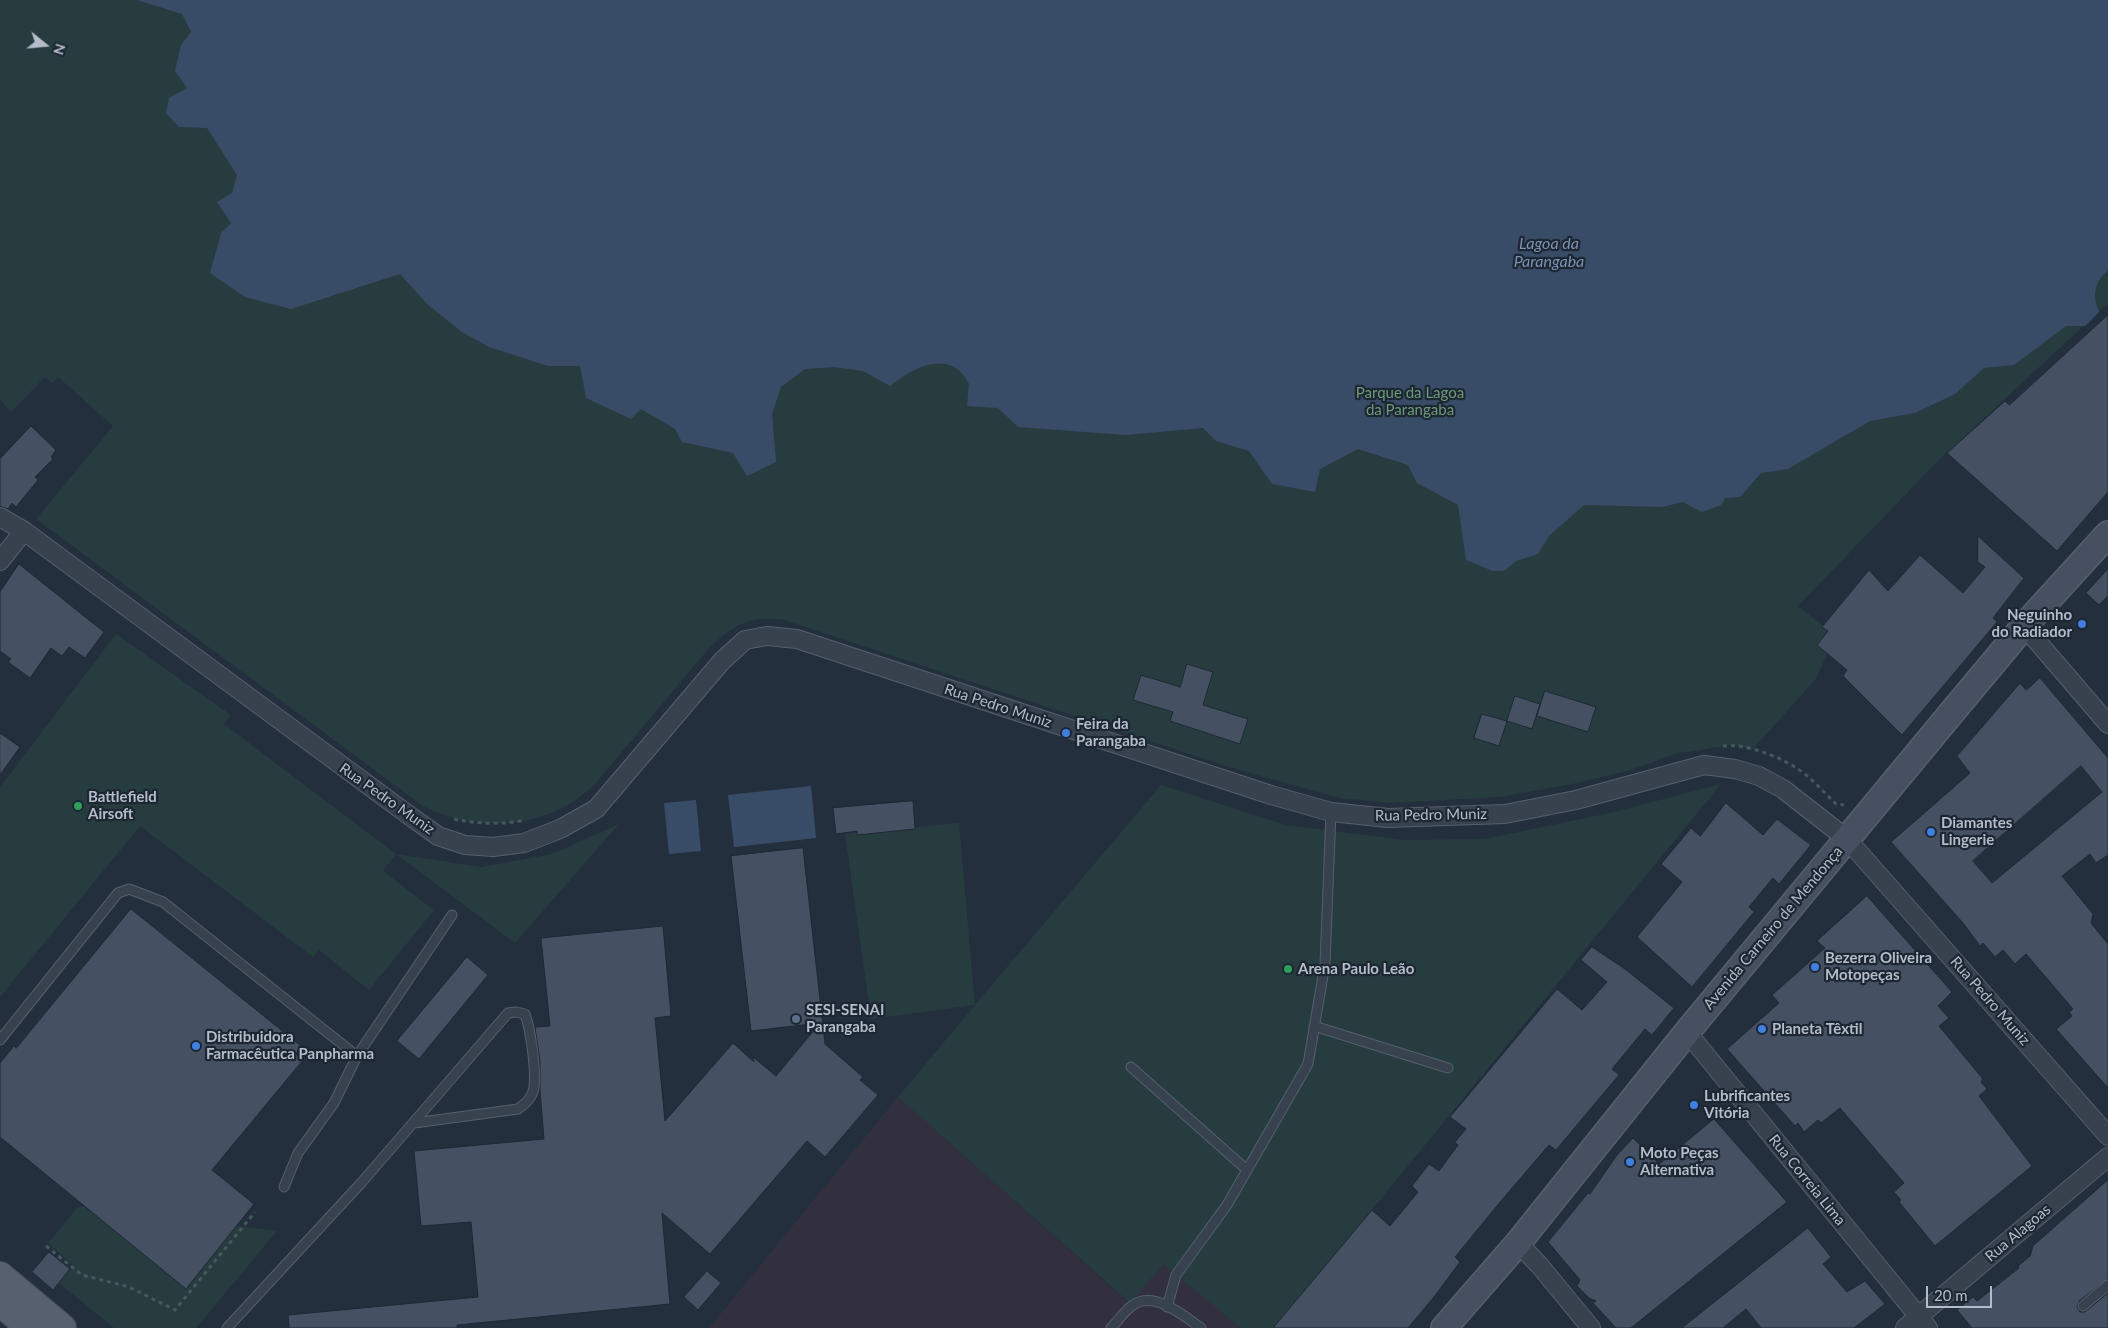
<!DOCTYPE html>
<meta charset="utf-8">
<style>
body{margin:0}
#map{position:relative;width:2108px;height:1328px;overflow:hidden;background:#242f3e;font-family:Lato,sans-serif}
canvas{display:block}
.north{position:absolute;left:20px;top:20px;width:50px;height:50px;-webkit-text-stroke:4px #1d2633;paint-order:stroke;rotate:107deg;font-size:14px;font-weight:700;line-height:20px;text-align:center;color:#b4bcc9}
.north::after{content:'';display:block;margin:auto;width:18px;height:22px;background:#b4bcc9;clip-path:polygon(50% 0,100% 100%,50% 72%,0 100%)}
.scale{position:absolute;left:1926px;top:1286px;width:66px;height:22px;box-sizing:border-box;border:2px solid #b4bcc9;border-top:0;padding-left:6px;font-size:15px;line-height:18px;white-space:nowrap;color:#b4bcc9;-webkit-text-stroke:4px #1d2633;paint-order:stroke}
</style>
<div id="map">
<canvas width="2108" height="1328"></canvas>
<div class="north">N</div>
<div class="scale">20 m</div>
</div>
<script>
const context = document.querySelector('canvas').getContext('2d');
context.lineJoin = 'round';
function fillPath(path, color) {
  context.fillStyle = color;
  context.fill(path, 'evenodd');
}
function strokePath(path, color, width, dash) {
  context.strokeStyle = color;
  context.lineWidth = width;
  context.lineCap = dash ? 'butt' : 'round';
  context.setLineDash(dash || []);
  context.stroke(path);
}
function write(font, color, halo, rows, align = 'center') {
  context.font = font + ' Lato,sans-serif';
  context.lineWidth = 4.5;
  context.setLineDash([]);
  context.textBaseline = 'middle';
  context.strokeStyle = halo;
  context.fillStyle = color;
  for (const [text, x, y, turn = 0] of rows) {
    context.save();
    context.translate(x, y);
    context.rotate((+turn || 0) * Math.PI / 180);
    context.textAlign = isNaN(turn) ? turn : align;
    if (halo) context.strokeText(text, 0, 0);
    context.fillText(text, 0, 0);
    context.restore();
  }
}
fillPath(new Path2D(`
 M 898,1097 L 1129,1303 L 1163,1263 L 1241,1328 L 709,1328 Z`), '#32303f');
fillPath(new Path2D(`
 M 0,0 L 2108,0 L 2108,303 L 1937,462 L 1798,606 L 1836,636 L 1815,680 L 1753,749 L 1731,745 L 1675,754 L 1628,771 L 1572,784 L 1500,797 L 1391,803 L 1340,798 L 1235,769 L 784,620 C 750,615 735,624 710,647 L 594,785 C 584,794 573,803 560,809 C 517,830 465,827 423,806 L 36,519 L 113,426 L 58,377 L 52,383 L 45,377 L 11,412 L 0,400 Z
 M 116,634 L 231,715 L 224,724 L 396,854 L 481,867 L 552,854 L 619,824 L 515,943 L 396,854 L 383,871 L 434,910 L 369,990 L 319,950 L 313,957 L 140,826 L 0,997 L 0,787 Z
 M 1721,784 L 1275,1328 L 1241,1328 L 1163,1264 L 1130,1303 L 898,1097 L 975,1005 L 871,1019 L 845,834 L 959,823 L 975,1005 L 1161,785 L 1286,825 L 1406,840 L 1485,839 L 1614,812 Z
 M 79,1206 L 277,1231 L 196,1328 L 114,1328 L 59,1283 L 73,1265 L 48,1243 Z`), '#263c3f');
fillPath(new Path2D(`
 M 137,0 L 2108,0 L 2108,270 C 2094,283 2092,295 2099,312 L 2085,326 L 2066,326 L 2014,365 L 1984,368 L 1955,394 L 1915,413 L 1870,421 L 1788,469 L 1761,473 L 1740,497 L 1725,498 L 1721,505 L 1702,512 L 1683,502 L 1662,507 L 1584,505 L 1549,536 L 1538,554 L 1516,561 L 1504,571 L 1493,571 L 1466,560 L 1458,505 L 1417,483 L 1408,465 L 1358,449 L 1320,469 L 1315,492 L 1272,484 L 1249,451 L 1216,441 L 1203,428 L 1126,435 L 1018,427 L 998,408 L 967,406 L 969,384 C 966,379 962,372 957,369 C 936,354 906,373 890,386 L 863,371 L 834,367 L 805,369 L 781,387 L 772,414 L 776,462 L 747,476 L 733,453 L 682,442 L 675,429 L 641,409 L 631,419 L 586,398 L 580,366 L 548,366 L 489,347 L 462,332 L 427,304 L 400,274 L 291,309 L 245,297 L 210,273 L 221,233 L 231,223 L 217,202 L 232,193 L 237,175 L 207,128 L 179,127 L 166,113 L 169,98 L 187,88 L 175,71 L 181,45 L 191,32 L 182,14 Z
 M 811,786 L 816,838 L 734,847 L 728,795 Z
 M 696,800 L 701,851 L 669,854 L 664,803 Z`), '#394c67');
const building = new Path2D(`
 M 2108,315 L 2108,492 L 2057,551 L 1947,453 L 2005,401 L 2009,405 Z
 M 31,426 L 56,450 L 51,457 L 53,459 L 35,477 L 38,480 L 16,507 L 12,503 L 8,509 L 0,506 L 0,459 Z
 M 1978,536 L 2024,578 L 1993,618 L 1997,622 L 1902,735 L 1843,676 L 1847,670 L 1817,645 L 1828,631 L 1822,627 L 1869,570 L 1888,591 L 1920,555 L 1963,593 L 1985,567 L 1978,562 Z
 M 19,564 L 104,632 L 85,658 L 69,647 L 62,656 L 51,648 L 30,678 L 8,662 L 11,659 L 0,651 L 0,592 Z
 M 2108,569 L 2108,596 L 2099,605 L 2086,593 Z
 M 1187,664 L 1213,672 L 1203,705 L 1248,719 L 1240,744 L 1170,721 L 1173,712 L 1133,700 L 1141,675 L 1180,687 Z
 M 2040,678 L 2108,758 L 2108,855 L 2096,863 L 2090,854 L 2062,876 L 2093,914 L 2091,923 L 2108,944 L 2108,1088 L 2056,1029 L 2072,1016 L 2069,1012 L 2073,1009 L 2026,954 L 2015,964 L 2003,950 L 1995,957 L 1983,943 L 1980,946 L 1963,923 L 1891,842 L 1970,773 L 1957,756 L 2020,683 L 2026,690 ZM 2081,766 L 2102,792 L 1992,883 L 1973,861 Z
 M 1545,691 L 1596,707 L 1588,732 L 1537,716 Z
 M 1515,696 L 1540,704 L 1532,729 L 1507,721 Z
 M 1482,714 L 1507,721 L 1499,746 L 1474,738 Z
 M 0,733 L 20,747 L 0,775 Z
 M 913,801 L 915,829 L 857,835 L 857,831 L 836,834 L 833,808 Z
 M 1726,803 L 1763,835 L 1777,819 L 1811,845 L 1779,884 L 1773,878 L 1749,907 L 1754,912 L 1692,987 L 1637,937 L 1682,882 L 1661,864 L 1691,828 L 1700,836 Z
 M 803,848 L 825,1044 L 863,1077 L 860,1080 L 878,1095 L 825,1157 L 807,1141 L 710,1254 L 662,1213 L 670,1304 L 457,1325 L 457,1328 L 289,1328 L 288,1315 L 478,1297 L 471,1222 L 421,1226 L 414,1151 L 544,1139 L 540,1091 L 540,1061 L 535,1027 L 550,1026 L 541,938 L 663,926 L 671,1016 L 655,1018 L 665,1121 L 733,1043 L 754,1062 L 753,1057 L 776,1076 L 820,1023 L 751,1031 L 731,856 Z
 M 1867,896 L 1952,992 L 1938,1006 L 1949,1018 L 1939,1026 L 1983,1079 L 1981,1082 L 1987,1089 L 1979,1096 L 2032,1166 L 1935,1246 L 1899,1202 L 1901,1200 L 1894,1192 L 1904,1183 L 1840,1108 L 1821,1123 L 1818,1120 L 1804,1132 L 1798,1123 L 1795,1126 L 1727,1049 L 1779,1003 L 1772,995 L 1825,948 L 1817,941 Z
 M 131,909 L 301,1046 L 296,1054 L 303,1060 L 212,1170 L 254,1204 L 186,1289 L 0,1137 L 0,1063 L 14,1046 L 16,1048 Z
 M 1592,947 L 1625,969 L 1674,1008 L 1652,1035 L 1645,1029 L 1612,1069 L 1619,1075 L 1556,1150 L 1549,1145 L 1501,1201 L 1455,1257 L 1460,1262 L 1434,1297 L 1408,1328 L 1273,1328 L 1372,1210 L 1390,1226 L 1418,1192 L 1412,1186 L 1429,1164 L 1439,1171 L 1458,1145 L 1455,1142 L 1466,1129 L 1450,1117 L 1557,989 L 1582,1010 L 1607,982 L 1581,960 Z
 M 467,957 L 488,975 L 419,1059 L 397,1041 Z
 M 1714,1119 L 1787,1202 L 1631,1328 L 1616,1328 L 1593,1303 L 1596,1301 L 1589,1298 L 1577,1286 L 1580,1280 L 1548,1242 L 1588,1193 L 1590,1194 L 1617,1155 L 1633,1138 L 1659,1164 Z
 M 2108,1180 L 2108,1279 L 2079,1301 L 2077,1307 L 2080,1312 L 2085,1312 L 2108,1293 L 2108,1328 L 1972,1328 L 1957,1310 L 1973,1297 L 1977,1301 L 2019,1268 L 2018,1266 L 2030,1256 L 2033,1246 Z
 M 1808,1228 L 1831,1257 L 1823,1264 L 1847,1292 L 1865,1281 L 1885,1304 L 1854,1328 L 1761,1328 L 1746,1309 L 1723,1328 L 1682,1328 Z
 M 49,1252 L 70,1269 L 53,1290 L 32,1272 Z
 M 707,1271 L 721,1283 L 698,1310 L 684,1297 Z`);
fillPath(building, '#455162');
strokePath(building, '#1f2835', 1);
const lane = new Path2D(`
 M 1314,1026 L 1448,1068
 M 0,1040 L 118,893 L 129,889 L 163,902 L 357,1056 L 334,1103 L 298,1153 L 284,1187
 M 357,1056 L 452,915
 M 1131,1067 L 1247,1170
 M 2083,1306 L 2108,1285
 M 1167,1307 L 1176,1275 L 1227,1205 L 1308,1064 L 1325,964 L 1331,812
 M 227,1328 L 362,1182 L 508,1013 L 516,1012 L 525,1014 C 531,1030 536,1071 534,1088 C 532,1098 526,1103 518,1109 L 414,1123
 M 1111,1328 C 1118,1321 1125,1310 1133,1305 C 1154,1290 1184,1316 1201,1328`);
const street = new Path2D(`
 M 0,517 L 24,531 L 410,816 L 438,836 L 465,845 L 493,847 L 524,843 L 560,829 L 596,809 L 722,661 L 745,640 L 767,636 L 797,639 L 1271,795 L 1331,812 L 1388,818 L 1505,814 L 1576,800 L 1704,765 L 1735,769 L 1759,776 L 1783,789 L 1847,839 L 2108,1136
 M 0,561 L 24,531
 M 2024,626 L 2108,724
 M 1687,1032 L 1928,1328
 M 1518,1243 L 1540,1266 L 1591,1328
 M 1905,1328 L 2108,1157`);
const secondary = new Path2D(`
 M 1444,1328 L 1518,1243 L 1687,1032 L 1953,711 L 2024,626 L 2108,534`);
const primary = new Path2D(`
 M 0,1276 L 62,1328
 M 0,1302 L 31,1328`);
strokePath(lane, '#565f6c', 11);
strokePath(street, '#565f6c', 20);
strokePath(secondary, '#565f6c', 28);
strokePath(primary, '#414a57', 30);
strokePath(new Path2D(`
 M 1723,746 C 1747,743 1783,758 1801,771 C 1814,781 1825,793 1836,804 L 1844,805
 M 454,819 C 477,824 502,825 525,820
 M 46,1246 L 82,1275 L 129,1287 L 175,1310 L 255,1212`), '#44595c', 3, [4, 4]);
strokePath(lane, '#38414e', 9);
strokePath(street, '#38414e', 18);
strokePath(secondary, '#465061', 25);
strokePath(primary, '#56606e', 28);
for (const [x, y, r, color] of [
 [2082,624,5,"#3f7fe0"],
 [1066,733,5,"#3f7fe0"],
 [78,806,5,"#2e9e5b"],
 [1931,832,5,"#3f7fe0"],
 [1815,967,5,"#3f7fe0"],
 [1288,969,5,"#2e9e5b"],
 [796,1019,5,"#5c6f8a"],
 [1762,1029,5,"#3f7fe0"],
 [196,1046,5,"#3f7fe0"],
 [1694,1105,5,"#3f7fe0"],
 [1630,1162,5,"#3f7fe0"]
]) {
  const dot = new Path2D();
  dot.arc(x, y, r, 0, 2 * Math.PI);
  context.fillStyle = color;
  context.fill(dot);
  strokePath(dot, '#1d2633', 2);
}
write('15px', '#6b9a76', '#1d2633', [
 ["Parque da Lagoa",1410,393],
 ["da Parangaba",1410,410]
]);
write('bold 15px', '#b4bcc9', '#1d2633', [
 ["Neguinho",2072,615,"right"],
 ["do Radiador",2072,632,"right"],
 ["Feira da",1076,724],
 ["Parangaba",1076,741],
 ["Battlefield",88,797],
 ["Airsoft",88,814],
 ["Diamantes",1941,823],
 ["Lingerie",1941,840],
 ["Bezerra Oliveira",1825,958],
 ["Motopeças",1825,975],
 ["Arena Paulo Leão",1298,969],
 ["SESI-SENAI",806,1010],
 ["Parangaba",806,1027],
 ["Planeta Têxtil",1772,1029],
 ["Distribuidora",206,1037],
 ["Farmacêutica Panpharma",206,1054],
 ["Lubrificantes",1704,1096],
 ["Vitória",1704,1113],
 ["Moto Peças",1640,1153],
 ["Alternativa",1640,1170]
], 'left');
write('15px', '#b4bcc9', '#1d2633', [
 ["Rua Pedro Muniz",998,706,18],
 ["Rua Pedro Muniz",387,799,35],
 ["Rua Pedro Muniz",1431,815,-1],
 ["Avenida Carneiro de Mendonça",1773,928,-50],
 ["Rua Pedro Muniz",1990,1001,49],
 ["Rua Correia Lima",1807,1180,51],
 ["Rua Alagoas",2018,1233,-40]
]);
write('italic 16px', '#7c92b1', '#1d2633', [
 ["Lagoa da",1549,244],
 ["Parangaba",1549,262]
]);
</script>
